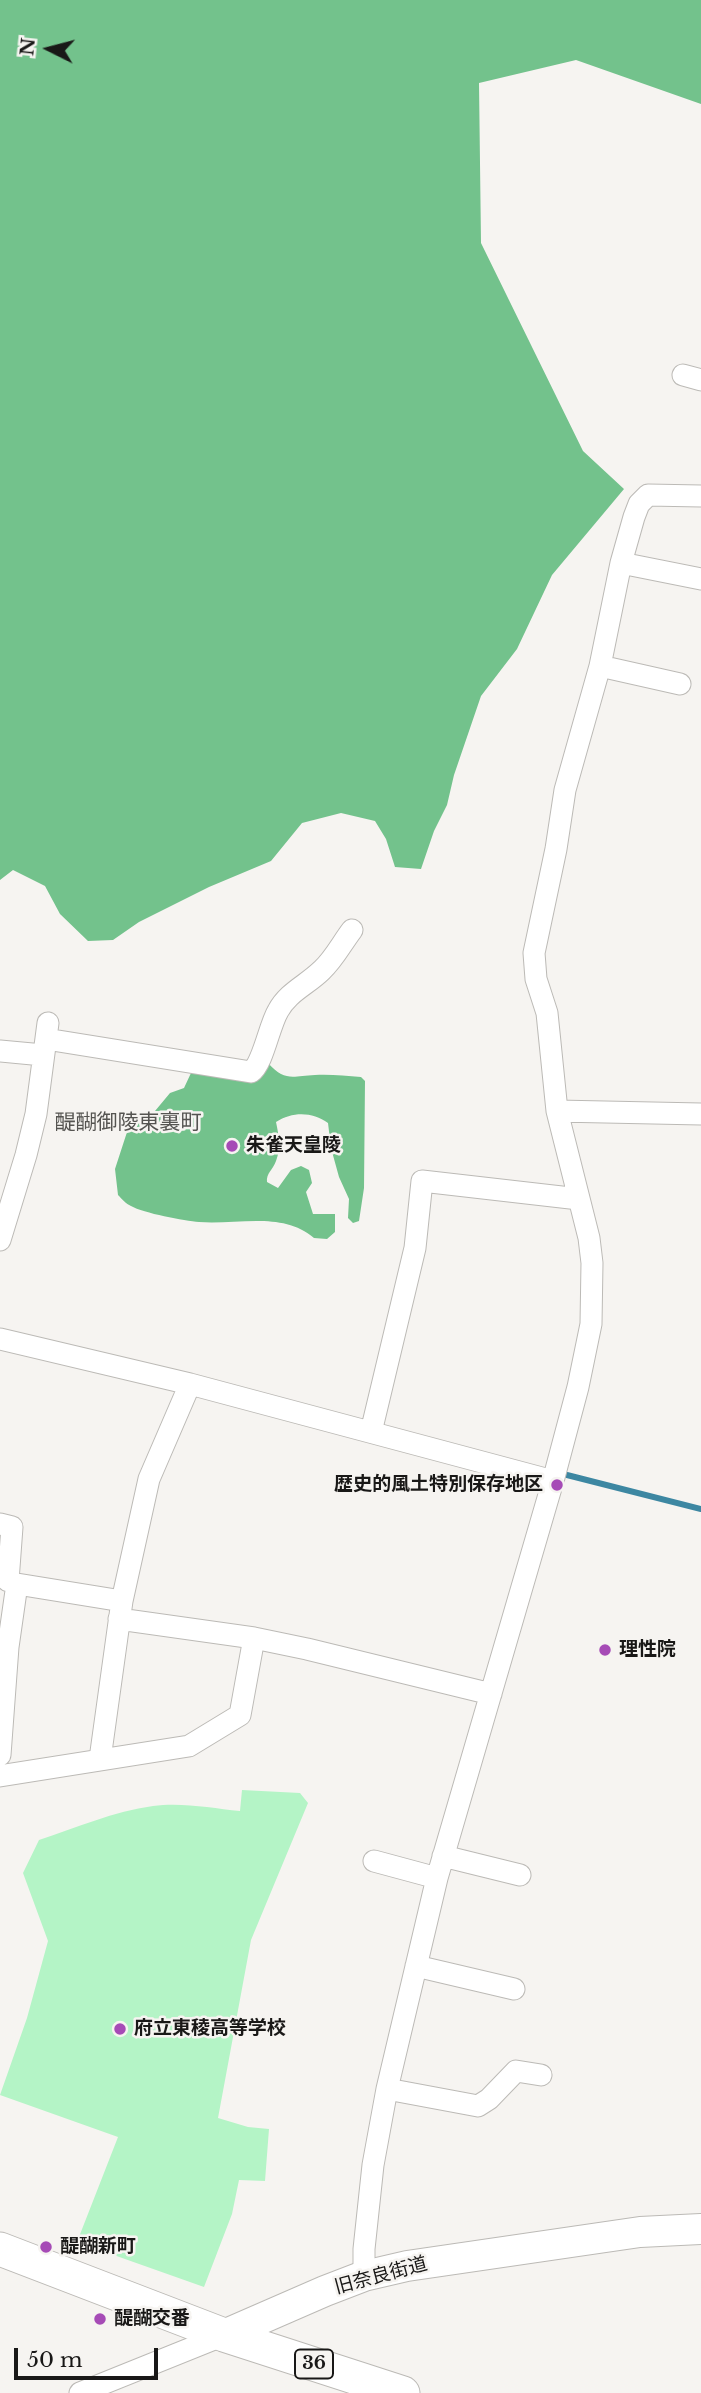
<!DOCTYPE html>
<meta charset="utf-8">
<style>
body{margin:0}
#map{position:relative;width:701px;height:2393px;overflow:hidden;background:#f6f4f1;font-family:"Libre Baskerville",serif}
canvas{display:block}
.north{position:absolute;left:14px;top:14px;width:70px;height:70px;-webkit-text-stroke:5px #f6f4f1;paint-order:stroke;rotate:276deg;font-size:19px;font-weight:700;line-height:28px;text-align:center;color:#191817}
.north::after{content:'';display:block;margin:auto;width:24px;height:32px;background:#191817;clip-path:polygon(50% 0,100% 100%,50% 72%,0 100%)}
.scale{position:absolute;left:14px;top:2348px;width:144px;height:32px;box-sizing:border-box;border:4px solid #191817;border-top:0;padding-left:9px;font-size:21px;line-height:24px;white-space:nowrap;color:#191817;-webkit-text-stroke:5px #f6f4f1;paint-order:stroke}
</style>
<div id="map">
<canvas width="701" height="2393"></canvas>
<div class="north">N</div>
<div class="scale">50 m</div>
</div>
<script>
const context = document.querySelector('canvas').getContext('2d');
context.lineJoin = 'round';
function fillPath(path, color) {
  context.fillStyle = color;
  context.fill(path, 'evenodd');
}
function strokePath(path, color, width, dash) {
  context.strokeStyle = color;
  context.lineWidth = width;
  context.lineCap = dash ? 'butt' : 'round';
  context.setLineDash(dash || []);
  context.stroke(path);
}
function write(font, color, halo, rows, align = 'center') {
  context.font = font + ' "Libre Baskerville","Noto Sans JP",serif';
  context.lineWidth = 5;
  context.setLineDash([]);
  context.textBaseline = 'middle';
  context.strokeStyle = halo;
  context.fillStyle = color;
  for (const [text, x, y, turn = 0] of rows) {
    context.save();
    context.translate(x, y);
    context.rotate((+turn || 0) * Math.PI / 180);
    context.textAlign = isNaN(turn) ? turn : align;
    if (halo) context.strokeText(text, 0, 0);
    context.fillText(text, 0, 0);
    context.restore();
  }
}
fillPath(new Path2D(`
 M 242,1790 L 300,1793 L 308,1803 L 251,1940 L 218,2118 L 248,2127 L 269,2129 L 265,2181 L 239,2180 L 232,2214 L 204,2287 L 77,2242 L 118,2137 L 0,2095 L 27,2018 L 48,1941 L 23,1873 L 39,1840 C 76,1828 114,1811 153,1806 C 181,1802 212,1808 240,1811 Z`), '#b4f4c6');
fillPath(new Path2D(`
 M 0,0 L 701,0 L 701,104 L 576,60 L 479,83 L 481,243 L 583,451 L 624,489 L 552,575 L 517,649 L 481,696 L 454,775 L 447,805 L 434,831 L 421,869 L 395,867 L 386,839 L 375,821 L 341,813 L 302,823 L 271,861 L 209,887 L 139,922 L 113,940 L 88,941 L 60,914 L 45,886 L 13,870 L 0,880 Z
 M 268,1063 C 285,1082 292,1076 315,1075 C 330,1074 346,1076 361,1077 L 365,1081 L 364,1188 L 359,1221 L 353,1223 L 348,1218 L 349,1199 L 339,1177 L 331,1148 L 328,1123 C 313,1112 293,1111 276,1122 C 279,1136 281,1148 276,1161 C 273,1170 266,1173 267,1182 L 278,1188 L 291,1170 L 301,1166 L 309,1170 L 312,1183 L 306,1192 L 313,1214 L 335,1214 L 335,1232 L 327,1239 L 314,1238 C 283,1211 237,1225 199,1222 C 185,1221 143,1213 131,1206 C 126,1204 122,1199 118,1195 L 115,1169 L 128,1129 L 150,1117 L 170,1093 L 184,1088 L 191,1073 L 204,1066 Z`), '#73c28c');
strokePath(new Path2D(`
 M 567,1475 L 701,1509`), '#3d87a2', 6);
const street = new Path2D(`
 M 683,375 L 701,380
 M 621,563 L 701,579
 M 600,666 L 680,684
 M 46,1039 L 251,1072 C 263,1064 269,1026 278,1011 C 288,992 307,985 322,970 C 334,959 342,943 352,930
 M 0,1051 L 43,1055
 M 557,1111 L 701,1114
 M 0,1240 L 26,1155 L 36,1114 L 48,1023
 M 0,1339 L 190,1384 L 553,1481
 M 371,1432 L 415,1248 L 422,1181 L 579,1199
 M 0,1524 L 12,1527 L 8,1581
 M 119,1619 L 254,1638 L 307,1649 L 491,1694
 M 0,1755 L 8,1647 L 17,1584 L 122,1601
 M 100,1759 L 122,1601 L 149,1479 L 190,1384
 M 0,1776 L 189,1746 L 240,1715 L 254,1638
 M 443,1856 L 520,1875
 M 374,1861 L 437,1878
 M 416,1966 L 514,1989
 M 387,2089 L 478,2106 L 489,2099 L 516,2071 L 541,2075
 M 364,2276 L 364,2249 L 373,2165 L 387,2089 L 437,1878 L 553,1481 L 578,1387 L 591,1324 L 592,1263 L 589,1238 L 557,1111 L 547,1013 L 536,979 L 534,953 L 556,849 L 565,790 L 600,666 L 621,563 L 634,517 L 639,504 L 648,495 L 701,496
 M 80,2393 L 224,2335`);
const secondary = new Path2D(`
 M 224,2335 L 325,2291 L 364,2276 L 407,2266 L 640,2232 L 701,2229`);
const primary = new Path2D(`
 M 0,2249 L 224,2335 L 403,2393`);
strokePath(street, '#bcbab6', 23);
strokePath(secondary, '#bcbab6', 32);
strokePath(primary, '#bcbab6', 35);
strokePath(street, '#fff', 21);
strokePath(secondary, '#fff', 30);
strokePath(primary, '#fff', 33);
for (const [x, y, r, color] of [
 [232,1146,7,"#a64bb6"],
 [557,1485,7,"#a64bb6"],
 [605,1650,7,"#a64bb6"],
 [120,2029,7,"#a64bb6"],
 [46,2247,7,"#a64bb6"],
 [100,2319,7,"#a64bb6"]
]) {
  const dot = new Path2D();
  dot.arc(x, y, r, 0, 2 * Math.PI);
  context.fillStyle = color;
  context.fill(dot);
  strokePath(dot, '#f6f4f1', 2.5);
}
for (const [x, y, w] of [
 [314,2364,38]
]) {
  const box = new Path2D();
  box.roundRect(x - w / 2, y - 14.5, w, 29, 5);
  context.fillStyle = '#f6f4f1';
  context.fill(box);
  strokePath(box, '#191817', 2);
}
write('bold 18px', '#191817', null, [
 ["36",314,2364]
]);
write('bold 19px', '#191817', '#f6f4f1', [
 ["朱雀天皇陵",246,1146],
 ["歴史的風土特別保存地区",543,1485,"right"],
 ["理性院",619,1650],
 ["府立東稜高等学校",134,2029],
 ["醍醐新町",60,2247],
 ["醍醐交番",114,2319]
], 'left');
write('19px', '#191817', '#f6f4f1', [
 ["旧奈良街道",381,2276,-15]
]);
write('21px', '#555451', '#f6f4f1', [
 ["醍醐御陵東裏町",128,1123]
]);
</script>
